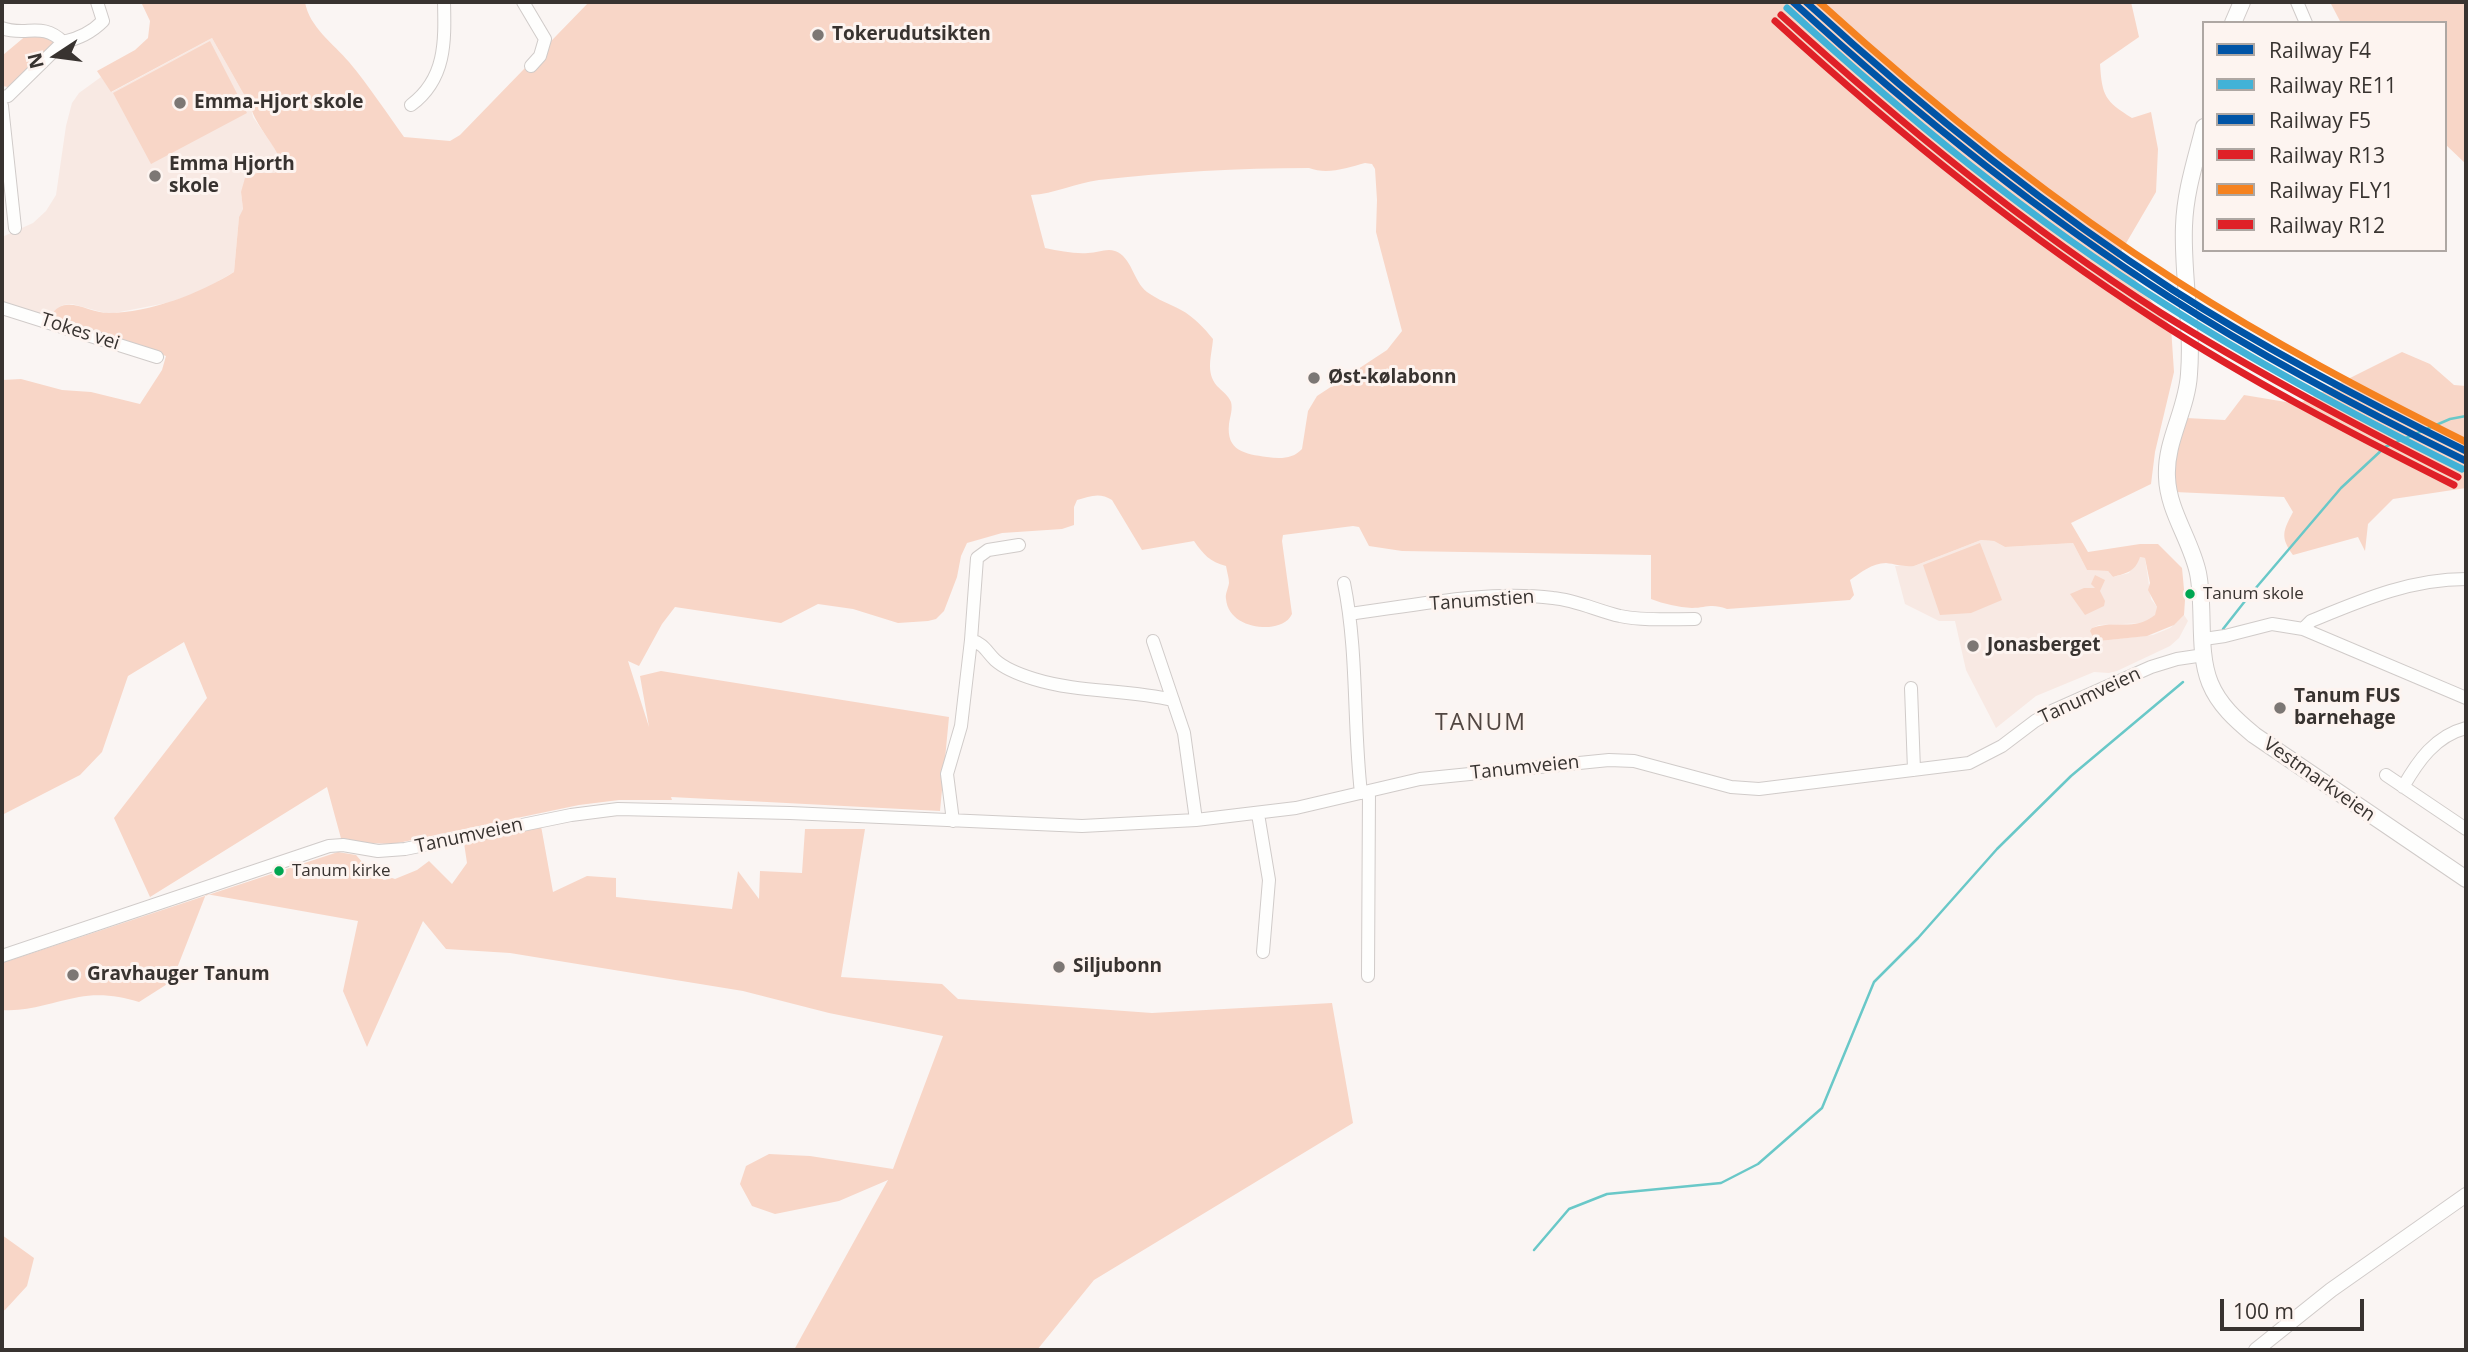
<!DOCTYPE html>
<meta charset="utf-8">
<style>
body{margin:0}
#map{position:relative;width:2468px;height:1352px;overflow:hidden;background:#faf5f3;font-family:"Open Sans",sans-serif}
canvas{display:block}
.frame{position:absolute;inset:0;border:4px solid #383330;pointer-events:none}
.legend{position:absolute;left:2202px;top:21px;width:245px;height:231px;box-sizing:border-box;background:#fdf4f0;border:2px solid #aea7a3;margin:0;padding:9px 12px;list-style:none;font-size:21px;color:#383330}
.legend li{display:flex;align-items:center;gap:14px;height:35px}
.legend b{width:35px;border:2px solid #aea7a3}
.north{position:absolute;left:21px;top:21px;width:70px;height:70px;-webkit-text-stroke:5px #fdf4f0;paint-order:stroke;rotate:257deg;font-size:19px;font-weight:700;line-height:28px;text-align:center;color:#383330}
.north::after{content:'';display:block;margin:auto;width:24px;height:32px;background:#383330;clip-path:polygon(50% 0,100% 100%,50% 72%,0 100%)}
.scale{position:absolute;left:2220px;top:1299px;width:144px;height:32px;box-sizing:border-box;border:4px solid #383330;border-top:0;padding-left:9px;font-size:21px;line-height:24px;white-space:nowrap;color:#383330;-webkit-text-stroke:5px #fdf4f0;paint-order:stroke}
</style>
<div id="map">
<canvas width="2468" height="1352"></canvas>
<div class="frame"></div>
<ul class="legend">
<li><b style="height:9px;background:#0054a6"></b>Railway F4</li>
<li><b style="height:9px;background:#42b2d7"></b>Railway RE11</li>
<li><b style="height:9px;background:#0054a6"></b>Railway F5</li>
<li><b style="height:9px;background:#df2027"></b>Railway R13</li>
<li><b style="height:9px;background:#f58220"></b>Railway FLY1</li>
<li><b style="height:9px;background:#df2027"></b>Railway R12</li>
</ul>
<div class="north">N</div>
<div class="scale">100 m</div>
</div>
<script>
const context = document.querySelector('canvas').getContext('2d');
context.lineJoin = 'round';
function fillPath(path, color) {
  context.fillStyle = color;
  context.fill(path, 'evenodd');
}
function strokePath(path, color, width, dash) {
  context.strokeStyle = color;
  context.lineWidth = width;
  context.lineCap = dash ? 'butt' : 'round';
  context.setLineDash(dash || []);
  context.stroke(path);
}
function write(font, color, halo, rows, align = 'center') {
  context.font = font + ' "Open Sans",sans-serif';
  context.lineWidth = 6;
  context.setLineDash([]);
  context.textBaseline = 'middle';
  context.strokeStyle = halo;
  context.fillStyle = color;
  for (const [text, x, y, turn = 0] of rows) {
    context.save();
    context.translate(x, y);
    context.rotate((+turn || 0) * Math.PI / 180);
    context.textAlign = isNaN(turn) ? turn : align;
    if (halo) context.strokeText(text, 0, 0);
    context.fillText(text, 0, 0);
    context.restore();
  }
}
fillPath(new Path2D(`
 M 212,38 L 251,107 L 253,117 L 278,153 L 280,163 L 275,173 L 269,173 L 241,192 L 243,209 L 239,217 L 234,272 L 203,290 L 172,302 L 109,314 L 72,304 L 63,305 L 50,317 L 2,304 L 2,237 L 33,223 L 46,211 L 56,195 L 66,126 L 72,103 L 79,93 L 101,77 L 112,92 Z
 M 1981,540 L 1994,541 L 2005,547 L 2073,543 L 2087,570 L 2108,571 L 2113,577 L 2129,573 L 2140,557 L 2145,558 L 2151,599 L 2157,607 L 2156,615 L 2145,623 L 2099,625 L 2092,628 L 2099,641 L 2153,635 L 2170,628 L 2184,615 L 2188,621 L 2179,638 L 2170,646 L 2117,671 L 2109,673 L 2094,672 L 2036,696 L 1996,728 L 1966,670 L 1955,621 L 1939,621 L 1905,604 L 1895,566 L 1914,566 Z`), '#f8e9e3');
fillPath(new Path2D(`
 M 141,2 L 305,2 C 309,27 334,44 349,62 C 369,86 386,112 404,137 L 450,141 L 460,135 L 589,2 L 2131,2 L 2139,37 L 2100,64 C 2102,96 2105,101 2132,118 L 2151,112 L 2158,149 L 2156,192 L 2118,257 L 2171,327 L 2174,372 L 2155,452 L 2151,484 L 2071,523 L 2088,552 L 2140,544 L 2158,544 L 2182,568 L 2185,600 L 2184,615 L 2174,625 L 2147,636 L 2099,641 L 2094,639 L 2090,631 L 2092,628 C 2115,619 2134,632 2155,615 L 2157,607 L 2148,590 L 2150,583 L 2145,558 L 2140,557 C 2135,572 2127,573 2113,577 L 2108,571 L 2087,570 L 2073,543 L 2005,547 L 1994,541 L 1981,540 L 1914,566 C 1902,567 1896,564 1886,563 C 1872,563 1860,573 1850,580 L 1854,595 L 1850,600 L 1727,609 C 1711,603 1706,608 1692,608 C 1678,607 1664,604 1651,599 L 1651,555 L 1402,551 L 1369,546 L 1359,527 L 1353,526 L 1283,535 L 1282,541 L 1292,614 C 1288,623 1278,626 1269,627 C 1250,628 1228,620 1226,599 C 1225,594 1228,589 1229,583 C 1229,578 1227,572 1226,566 C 1210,562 1203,554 1194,541 L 1142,550 L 1112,500 C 1100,492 1090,496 1077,500 L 1074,507 L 1074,525 L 1062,529 L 1002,533 L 967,543 L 961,556 L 957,577 L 944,611 L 936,619 L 928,621 L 898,623 L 853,609 L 818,604 L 781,623 L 675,607 L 662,624 L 639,666 L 628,661 L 649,727 L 640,676 L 661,671 L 949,717 L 940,811 L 671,797 L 672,800 L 619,800 L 579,805 L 393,844 L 342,842 L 327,787 L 150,897 L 114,818 L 207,698 L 184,642 L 128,676 L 102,752 L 80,775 L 2,815 L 2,380 L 21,379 L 62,390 L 91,392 L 140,404 L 162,370 L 166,356 L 50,317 C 64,292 87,313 109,313 C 149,313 201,293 234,272 L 239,217 L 243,209 L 241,192 L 245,178 L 257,173 L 275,173 C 276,172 280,163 280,162 C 281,152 254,124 251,107 L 212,38 L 111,92 L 97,71 L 135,50 L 148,38 L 150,21 ZM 1365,163 L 1372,164 L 1375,169 L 1377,200 L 1376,232 L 1402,331 L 1387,350 L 1317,396 L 1308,411 L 1302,449 C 1293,459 1280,459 1267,457 C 1245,454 1226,451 1229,424 C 1230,417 1233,409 1231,402 C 1228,395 1222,391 1217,386 C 1205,372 1212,355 1213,339 C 1205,329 1193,316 1181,310 C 1170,304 1158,300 1147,292 C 1133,281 1132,257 1115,251 C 1106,248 1098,253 1088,253 C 1074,254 1060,251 1045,248 L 1031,195 C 1054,194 1076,183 1099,180 C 1169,172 1238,168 1309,168 C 1327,175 1347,168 1365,163 Z
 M 2330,2 L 2466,2 L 2466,164 L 2445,144 L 2445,23 L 2341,23 Z
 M 46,33 L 57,44 L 12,88 L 3,86 L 3,55 L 28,34 Z
 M 210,41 L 247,113 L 151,164 L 113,93 Z
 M 2402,352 L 2430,364 L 2454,385 L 2466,386 L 2466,488 L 2393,499 L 2368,524 L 2365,551 L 2358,537 L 2293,555 C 2280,537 2283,531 2293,512 L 2284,497 L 2175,492 C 2172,465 2179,443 2186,418 L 2225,420 L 2244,395 L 2298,404 Z
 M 1980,543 L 2002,600 L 1971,613 L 1940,615 L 1923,565 Z
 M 2095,575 L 2105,580 L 2100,591 L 2105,601 L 2104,606 L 2085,615 L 2070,594 L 2084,588 L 2095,588 L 2091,584 Z
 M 541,826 L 553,892 L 587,876 L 616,878 L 616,897 L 732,909 L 738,871 L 759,899 L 760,871 L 802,873 L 805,829 L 865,829 L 841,977 L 942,984 L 958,999 L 1152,1013 L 1332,1003 L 1353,1123 L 1094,1280 L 1037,1350 L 794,1350 L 888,1180 L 839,1201 L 775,1214 L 752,1206 L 740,1184 L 746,1166 L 769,1154 L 810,1156 L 893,1169 L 943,1036 L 829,1013 L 743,991 L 510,953 L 446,949 L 423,921 L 367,1047 L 343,991 L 358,921 L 206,894 L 172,981 L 139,1002 C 120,996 99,993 79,997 C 51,1002 30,1012 2,1010 L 2,963 L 338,852 L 356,855 L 370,871 L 384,880 L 392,878 L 395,879 L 417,870 L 429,861 L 452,884 L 467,863 L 464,843 Z
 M 2,1235 L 34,1258 L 27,1286 L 5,1310 L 2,1311 Z`), '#f8d6c7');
strokePath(new Path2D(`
 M 2223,629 L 2249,596 L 2341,488 L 2385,447 L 2450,419 L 2466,416
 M 1534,1250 L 1569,1209 L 1607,1194 L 1721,1183 L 1758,1164 L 1822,1108 L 1874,982 L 1918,938 L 1997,849 L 2071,776 L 2183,682`), '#69c8c8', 2.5);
const minor = new Path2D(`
 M 523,2 L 545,39 L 540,56 L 531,66
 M 2297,2 L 2306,23
 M 2,28 C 26,37 42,21 63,42 C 78,39 92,32 103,21 L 97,2
 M 2,97 L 8,96 L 63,42
 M 411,105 C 446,79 445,42 444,2
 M 2,106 L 15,228
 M 2,308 L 157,357
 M 1344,583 C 1358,652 1353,723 1361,793
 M 1350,614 C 1416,605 1487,590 1553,598 C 1576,600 1598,611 1620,616 C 1645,621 1671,619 1695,619
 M 2303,629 L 2311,621 C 2362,600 2410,579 2466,579
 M 2204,639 L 2225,636 L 2272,624 L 2303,629 L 2466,698
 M 971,640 C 984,644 986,651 995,660 C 1005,669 1021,675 1034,679 C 1079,693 1127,689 1173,700
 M 1153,641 L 1184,733 L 1196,820
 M 1911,688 L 1914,770
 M 2386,775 L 2466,829
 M 2403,787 C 2418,761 2435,736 2466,728
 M 1258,814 L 1269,880 L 1263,952
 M 953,821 L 947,774 L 961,726 L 971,640 L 977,558 L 988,550 L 1019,545
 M 2,956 L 329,846 L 343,845 L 378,851 L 405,849 L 571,815 L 618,809 L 790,813 L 1082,826 L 1196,820 L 1296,808 L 1420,779 L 1609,760 L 1634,761 L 1731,787 L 1759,789 L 1969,763 L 2002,746 L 2035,721 L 2052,711 L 2151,667 L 2177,659 L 2204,655
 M 1368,976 L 1369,791`);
const tertiary = new Path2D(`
 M 2256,1350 L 2331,1290 L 2466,1195`);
const secondary = new Path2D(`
 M 2233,23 L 2242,2
 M 2204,127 C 2196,159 2185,192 2184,226 C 2182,275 2193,325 2189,374 C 2187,410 2165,441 2167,477 C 2168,511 2191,540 2198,573 C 2205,608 2197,651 2210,683 C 2219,705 2236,720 2254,735 L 2466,879`);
strokePath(minor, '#d0cbc9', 14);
strokePath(tertiary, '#d0cbc9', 16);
strokePath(secondary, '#d0cbc9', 18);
strokePath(minor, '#fefefd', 12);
strokePath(tertiary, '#fefefd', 14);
strokePath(secondary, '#fefefd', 16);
strokePath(new Path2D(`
 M 1793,2 C 1911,110 2034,210 2169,297 C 2264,358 2364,411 2466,461`), '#0054a6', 7);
strokePath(new Path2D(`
 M 1787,8 C 1906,117 2030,219 2166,305 C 2261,366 2361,419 2462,469`), '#42b2d7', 7);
strokePath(new Path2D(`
 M 1806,2 C 1921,107 2042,205 2173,290 C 2267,350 2366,402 2466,451`), '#0054a6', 7);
strokePath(new Path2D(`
 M 1781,15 C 1900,123 2025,226 2161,313 C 2257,373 2357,426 2458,477`), '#df2027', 7);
strokePath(new Path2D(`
 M 1819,2 C 1931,104 2050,200 2178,282 C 2271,342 2368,393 2466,442`), '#f58220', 7);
strokePath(new Path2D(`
 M 1775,21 C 1894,130 2018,231 2153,318 C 2250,381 2352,434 2454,485`), '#df2027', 7);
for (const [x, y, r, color] of [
 [818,35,7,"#7c7774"],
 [180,103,7,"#7c7774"],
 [155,176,7,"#7c7774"],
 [1314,378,7,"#7c7774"],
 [2190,594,6,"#00a651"],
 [1973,646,7,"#7c7774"],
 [2280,708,7,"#7c7774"],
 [279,871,6,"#00a651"],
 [1059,967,7,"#7c7774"],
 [73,975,7,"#7c7774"]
]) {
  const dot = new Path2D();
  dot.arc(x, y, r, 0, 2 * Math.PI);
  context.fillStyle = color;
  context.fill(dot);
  strokePath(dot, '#fdf4f0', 2.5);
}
write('17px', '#383330', '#fdf4f0', [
 ["Tanum skole",2203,594],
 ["Tanum kirke",292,871]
], 'left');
write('bold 19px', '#383330', '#fdf4f0', [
 ["Tokerudutsikten",832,35],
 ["Emma-Hjort skole",194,103],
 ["Emma Hjorth",169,165],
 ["skole",169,187],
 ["Øst-kølabonn",1328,378],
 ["Jonasberget",1987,646],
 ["Tanum FUS",2294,697],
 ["barnehage",2294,719],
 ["Siljubonn",1073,967],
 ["Gravhauger Tanum",87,975]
], 'left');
write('19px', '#383330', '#fdf4f0', [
 ["Tokes vei",80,332,18],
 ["Tanumstien",1482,601,-4],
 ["Tanumveien",2090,696,-25],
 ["Tanumveien",1525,768,-6],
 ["Vestmarkveien",2319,780,35],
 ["Tanumveien",469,836,-12]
]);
context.letterSpacing = '2px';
write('23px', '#514641', '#fdf4f0', [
 ["TANUM",1481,723]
]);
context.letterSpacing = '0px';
</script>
